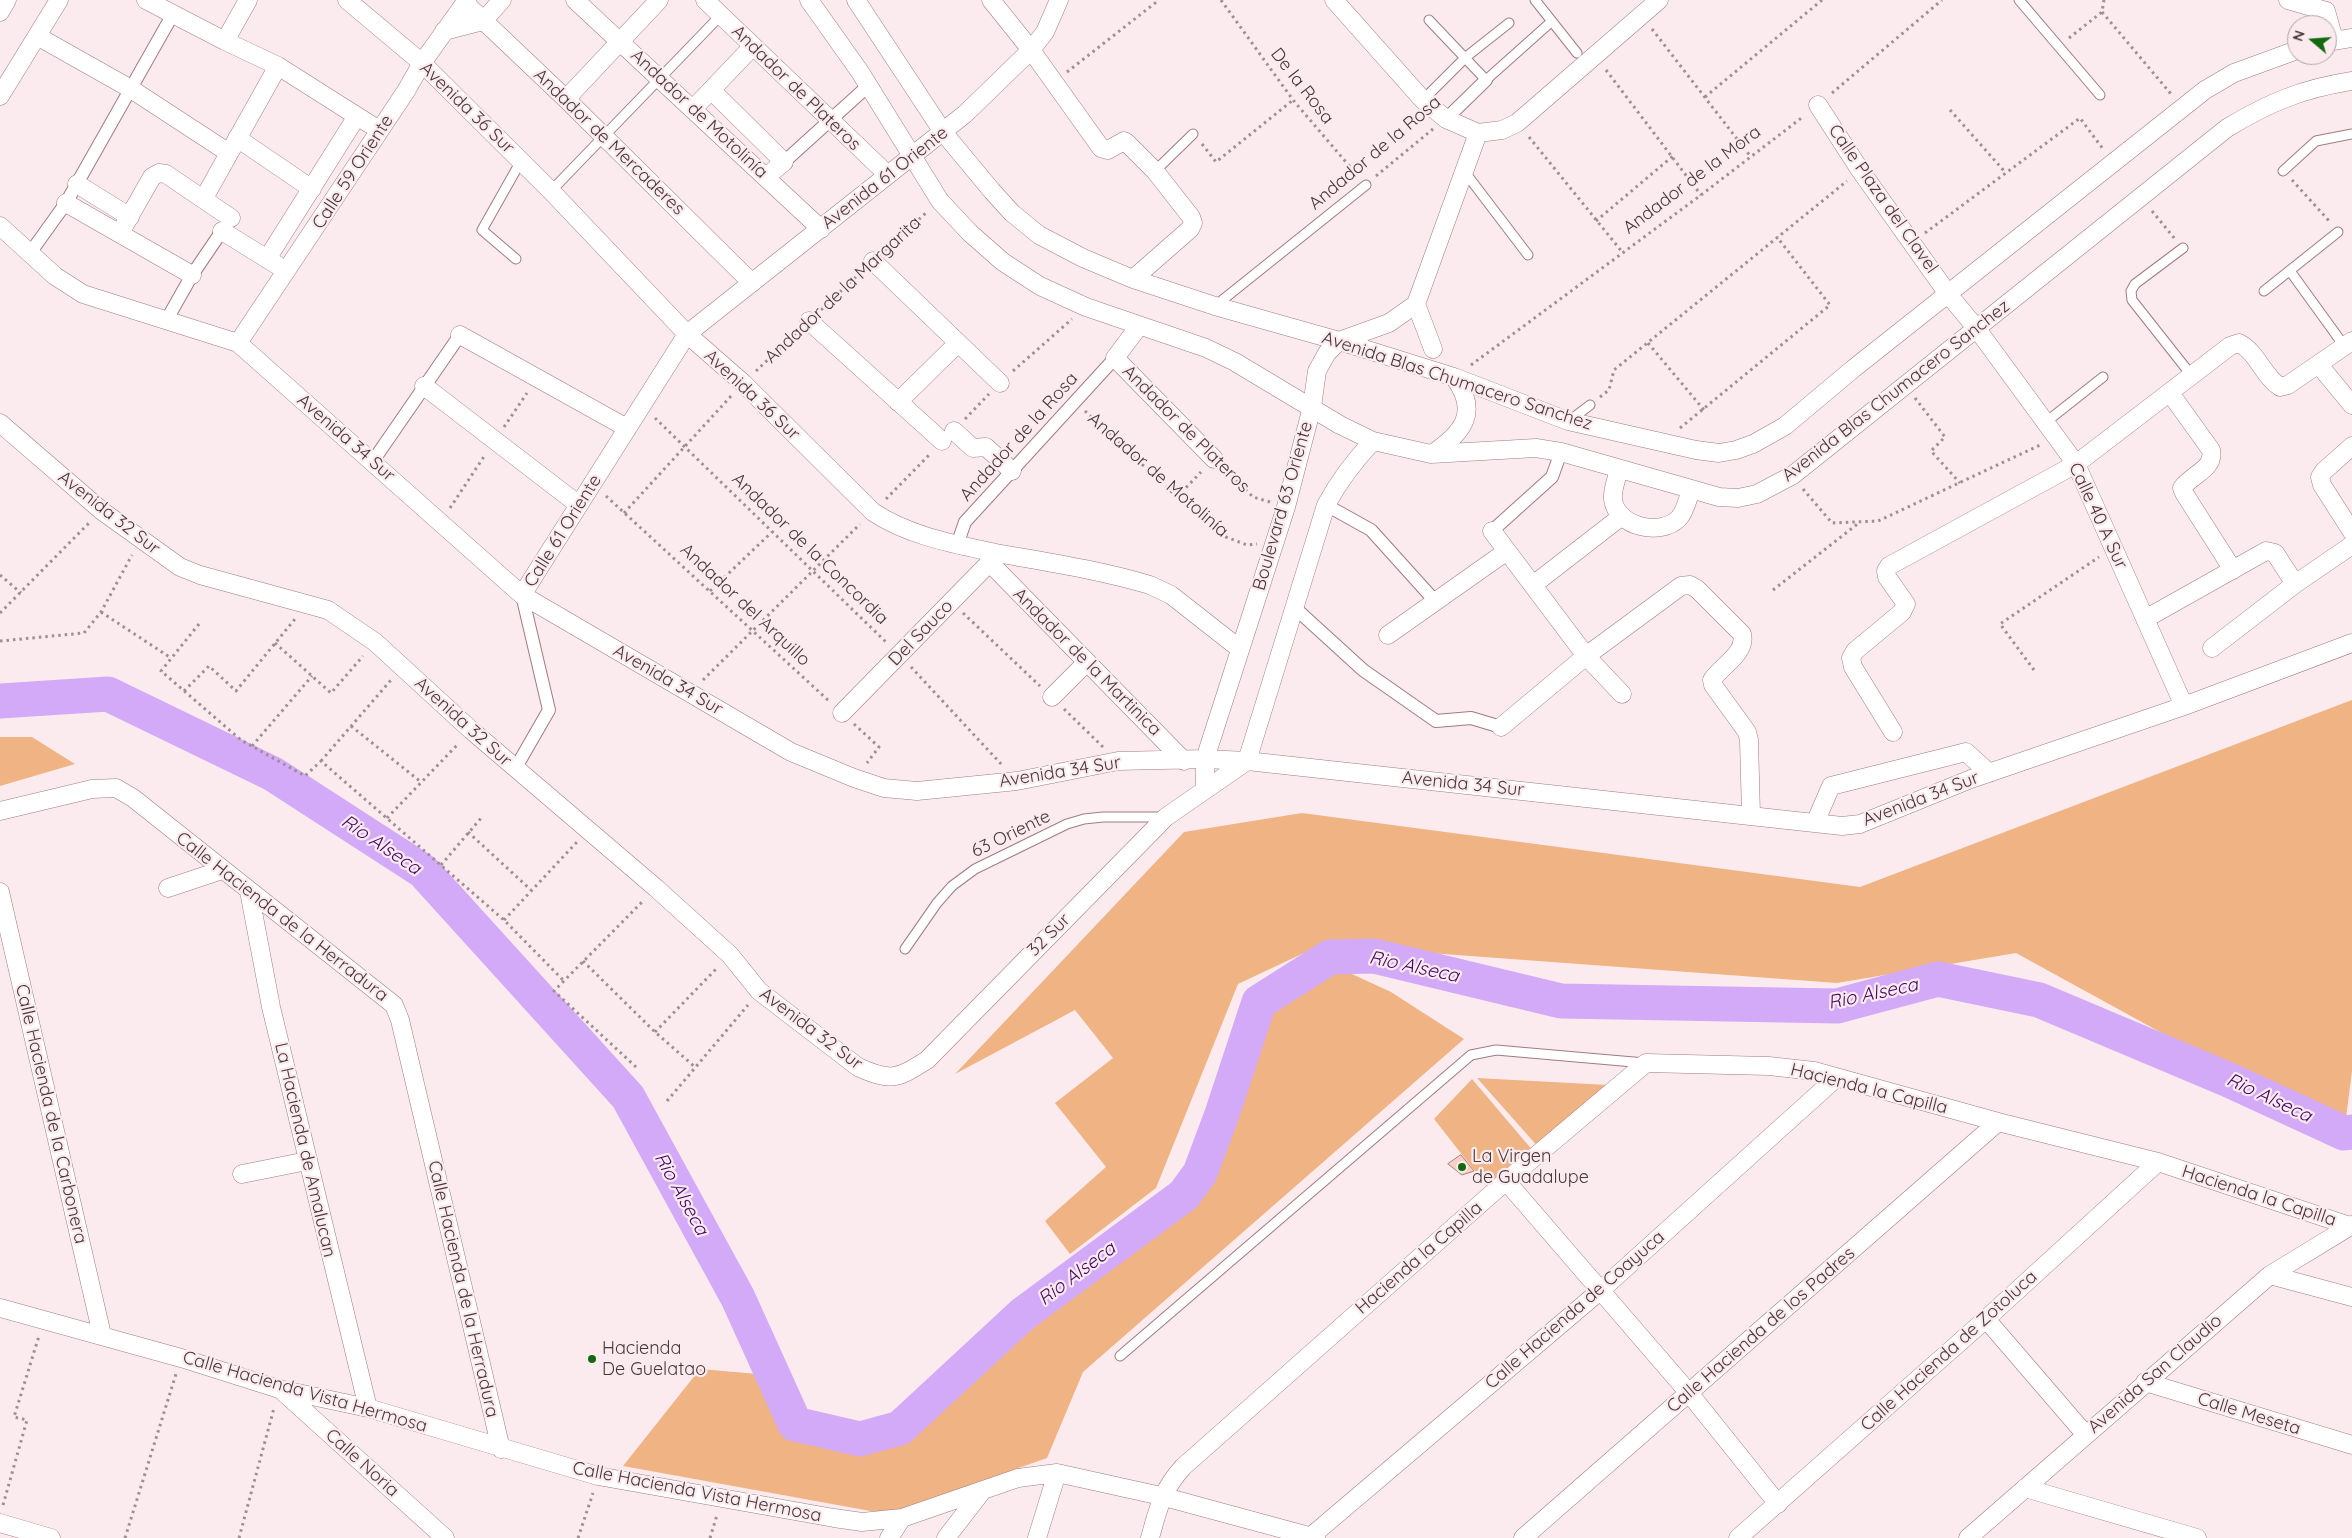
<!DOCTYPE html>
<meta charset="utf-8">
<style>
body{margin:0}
#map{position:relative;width:2352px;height:1538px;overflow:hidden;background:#fcebee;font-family:Quicksand,sans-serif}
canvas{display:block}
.north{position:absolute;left:2287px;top:15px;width:50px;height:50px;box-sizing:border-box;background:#fcebee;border:1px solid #b4a3a6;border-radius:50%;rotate:288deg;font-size:14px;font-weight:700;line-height:20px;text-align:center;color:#47373b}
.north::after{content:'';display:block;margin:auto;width:18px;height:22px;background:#12690e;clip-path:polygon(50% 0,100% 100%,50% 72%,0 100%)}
</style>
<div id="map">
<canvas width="2352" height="1538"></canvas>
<div class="north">N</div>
</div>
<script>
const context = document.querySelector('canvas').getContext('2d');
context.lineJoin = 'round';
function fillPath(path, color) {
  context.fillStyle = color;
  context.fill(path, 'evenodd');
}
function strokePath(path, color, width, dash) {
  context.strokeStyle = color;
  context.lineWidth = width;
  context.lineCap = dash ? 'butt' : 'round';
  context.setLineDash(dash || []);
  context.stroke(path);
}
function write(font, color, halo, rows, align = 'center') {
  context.font = font + ' Quicksand,sans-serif';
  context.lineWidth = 4.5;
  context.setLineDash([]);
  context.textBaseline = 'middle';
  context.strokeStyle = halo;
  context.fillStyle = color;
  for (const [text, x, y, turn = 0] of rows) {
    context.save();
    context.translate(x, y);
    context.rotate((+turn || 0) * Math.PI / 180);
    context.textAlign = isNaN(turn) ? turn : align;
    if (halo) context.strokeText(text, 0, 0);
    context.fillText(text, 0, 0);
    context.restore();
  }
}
fillPath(new Path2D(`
 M 2352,700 L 2352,1071 L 2344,1133 L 2016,953 L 1837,983 L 1321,945 L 1238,984 L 1156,1188 L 1070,1254 L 1045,1221 L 1106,1167 L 1055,1103 L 1113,1058 L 1075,1010 L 955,1074 L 1184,832 L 1302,813 L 1860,887 Z
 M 0,737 L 32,737 L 75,764 L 0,786 Z
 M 1339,968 L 1391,992 L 1464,1039 L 1083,1372 L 1047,1458 L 887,1514 L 623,1466 L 700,1369 L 758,1374 L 785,1427 L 887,1446 L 1194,1198 L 1274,1003 Z
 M 1477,1078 L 1608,1085 L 1540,1149 Z
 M 1472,1079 L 1534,1152 L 1489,1189 L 1434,1119 Z`), '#f0b384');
strokePath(new Path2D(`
 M 0,701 L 108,694 L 273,774 L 423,871 L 628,1097 L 738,1298 L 795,1424 L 860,1439 L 900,1428 L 1023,1314 L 1184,1195 L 1200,1173 L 1222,1114 L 1259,1002 L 1330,957 L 1374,956 L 1561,1001 L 1837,1006 L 1938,979 L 2039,1000 L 2229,1080 L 2344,1133 L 2352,1132`), '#d3aaf8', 35);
const building = new Path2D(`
 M 1461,1155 L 1474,1171 L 1462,1175 L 1448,1164 Z`);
fillPath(building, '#f7cfc7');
strokePath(building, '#a7837b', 1);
const service = new Path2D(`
 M 1535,0 L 1577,53
 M 2019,0 L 2100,95
 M 1429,20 L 1486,80 L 1551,22
 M 1423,100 L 1466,57 L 1509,23
 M 1155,171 L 1193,134
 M 1464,171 L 1528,255
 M 2283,171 L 2316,141 L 2352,134
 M 551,191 L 721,15
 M 2183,248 L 2135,284 L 2131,291 L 2132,300 L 2192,376
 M 516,259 L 482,230 L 521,161
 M 2290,271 L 2345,347
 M 2264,291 L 2338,232
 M 1215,306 L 1366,185
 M 1569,421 L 1590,405
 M 2046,422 L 2103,377
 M 905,949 L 937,903 L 952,886 L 975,869 L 1067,824 L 1084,819 L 1103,817 L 1166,817
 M 1120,1356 L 1471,1055 L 1496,1050 L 1645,1063`);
const pedestrian = new Path2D(`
 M 1446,119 L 1486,80
 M 784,162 L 869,85
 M 30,253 L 66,203 L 173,14
 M 166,321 L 192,275 L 226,225
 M 373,461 L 460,335
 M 1326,505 L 1371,530 L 1435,601
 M 1492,531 L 1552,477 L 1561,452
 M 957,545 L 965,522 L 1115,358
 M 1295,608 L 1363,670 L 1436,721 L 1471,718 L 1501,727
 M 515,769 L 549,710 L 522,595`);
const minor = new Path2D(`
 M 146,0 L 225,41 L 278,66 L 379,130
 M 347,0 L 422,63 L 551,191 L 687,334 L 743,383 L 873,512 C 909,536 954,544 996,553 C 1047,562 1100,570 1150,585 L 1171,595 L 1240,649
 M 575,0 L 821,229
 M 705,0 L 888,175
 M 809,0 L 860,72 L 940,201 L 970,233 L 1003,262 L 1040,286 L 1086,307 L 1206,348 L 1235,362 L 1340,425 L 1373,441 L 1431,454 L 1536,448 L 1561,452 L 1719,497 L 1738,498 L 1757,494 L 1793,475 L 2227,128 C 2270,102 2302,89 2352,81
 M 856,0 L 943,132 L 992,191 L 1012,213 L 1039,235 L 1083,258 L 1133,279 L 1215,306 L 1339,341 L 1454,377 L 1568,421 L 1696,450 L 1719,453 L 1736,450 L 1753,444 L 1785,426 L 1853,369 L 2205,90 L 2234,73 L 2297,50
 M 991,0 L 1031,50 L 1101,148 L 1108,150 L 1124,141 L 1127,143 L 1155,171 L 1191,217 L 1193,223 L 1190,229 L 1133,279
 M 1334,0 L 1423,100 L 1446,119 L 1478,133
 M 2288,0 L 2326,11 L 2334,40
 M 465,3 L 566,99 L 752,283
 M 0,12 L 7,0
 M 444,31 L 483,21 L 502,0
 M 37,36 L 131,89 L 229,153
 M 225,41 L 248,0
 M 2327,42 L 2352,38
 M 711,90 L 784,162 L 766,177
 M 0,96 L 59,0
 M 566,99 L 659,0
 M 1818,105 L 1860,170 L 1948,294 L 1977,329 L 2076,464 L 2184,706
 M 693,109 L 753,46
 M 1478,133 L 1502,130 L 1517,123 L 1659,0
 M 237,138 L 312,189
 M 77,184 L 130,217
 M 204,198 L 278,66
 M 66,203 L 192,275
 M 0,226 L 55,276 L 83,294 L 238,343 L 522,595 L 791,752 L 854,778 L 884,788 L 917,791 L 1017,781 L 1118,761 L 1205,759 L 1247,761 L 1842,826 L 1860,824 L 1971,779 L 2184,706 L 2352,643
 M 222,231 L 277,265
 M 120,233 L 152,177 L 159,173 L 166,174 L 231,218
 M 267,259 L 357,116
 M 873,261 L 1000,383
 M 1416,304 L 1433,349
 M 809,321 L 942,441
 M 1139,326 L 1115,358 L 1214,459
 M 460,335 L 627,428
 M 238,343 L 406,91 L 422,63 L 467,0
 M 2319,365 L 2352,405
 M 424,386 L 579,505
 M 2170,393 L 2211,450 C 2215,469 2192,474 2182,488 L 2184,493 L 2233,570
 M 898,402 L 958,343
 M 0,423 L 102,511 L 180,567 L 200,575 L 328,610 L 375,642 L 471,730 L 656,888 L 730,955 L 759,991 L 858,1067 C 891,1082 897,1079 927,1060 L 1166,817 L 1247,761
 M 954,431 L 973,448 L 986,447 L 1012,471
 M 2352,446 L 2324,471 L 2320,477 L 2322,485 L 2352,532
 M 1432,454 C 1463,433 1480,412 1454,377
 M 1619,469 C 1617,479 1612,489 1613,499 C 1616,527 1661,537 1679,518 C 1685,512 1688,498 1691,490
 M 1492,531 L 1586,656 L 1622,694
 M 990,563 L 1184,761
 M 1533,585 L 1622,516
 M 522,595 L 687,334 L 965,114 L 1031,50 L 1045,32 L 1059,0
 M 2145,619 L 2266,551 L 2275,553 L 2295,584
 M 1388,635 L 1507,551
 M 2212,648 L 2295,584 L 2352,545
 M 1052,697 L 1087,662
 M 842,713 L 997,555
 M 1501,727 L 1586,656 L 1681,586 L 1690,585 L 1697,589 L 1742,634 C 1747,653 1721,666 1712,680 L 1713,685 L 1747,732 L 1749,740 L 1751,815
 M 1893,732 L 1853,667 L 1851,658 L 1855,651 L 1902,612 L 1906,604 L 1887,577 L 1886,571 L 1889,566 L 2076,464 L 2230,346 L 2239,343 C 2257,352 2263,376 2280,387 L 2288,385 L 2352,341
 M 1247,761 L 1326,505 C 1339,481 1354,461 1373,441
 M 1205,790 L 1205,759 L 1286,507 L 1312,407 L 1317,371 L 1327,353 L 1339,341 L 1389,323 L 1416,304 L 1478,133
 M 0,811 L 92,789 L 116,788 L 133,798 L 394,1005 L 400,1020 L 501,1449
 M 1815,823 L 1831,786 L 1966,752 L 1989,773
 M 168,888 L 222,870
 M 249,891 L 271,1007 L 368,1408
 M 0,892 L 102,1335
 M 242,1174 L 307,1161
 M 1506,1181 L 1689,1393 L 1778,1504
 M 2270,1275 L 2352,1297
 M 0,1308 L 181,1358 L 279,1389 L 368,1408 L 598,1476 L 834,1518 L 862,1522 L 902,1518 L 1018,1478 L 1057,1473 L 1161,1496 L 1316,1538
 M 1986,1319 L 2085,1434
 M 2145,1382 L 2352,1445
 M 280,1389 L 445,1538
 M 2025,1488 L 2197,1538
 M 0,1523 L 51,1538
 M 889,1538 L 902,1518
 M 946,1538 L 983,1490
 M 1037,1538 L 1057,1473
 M 1150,1538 C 1158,1509 1162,1490 1183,1467 L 1506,1181 L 1646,1063 L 1769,1066 L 1814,1071 L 1998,1122 L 2158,1162 L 2350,1226
 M 1309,1538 L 1601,1290 L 1836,1078
 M 1523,1538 L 1998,1122
 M 1738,1538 L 1986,1319 L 2158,1162
 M 1968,1538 L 2270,1275 L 2352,1225`);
strokePath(service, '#a07b83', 11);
strokePath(pedestrian, '#a07b83', 14);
strokePath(minor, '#a07b83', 19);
strokePath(new Path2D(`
 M 1221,0 L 1293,100 L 1357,175
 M 2102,12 L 2171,94
 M 1652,29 L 1751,157
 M 2069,38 L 2102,12 L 2104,0
 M 1606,70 L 1701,195
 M 1067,72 L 1159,0
 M 1832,93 L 1942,0
 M 1705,97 L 1822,0
 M 1950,110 L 2005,172
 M 1529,137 L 1623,253
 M 1202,144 L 1216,162 L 1293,100
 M 1376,176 L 1433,129
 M 2292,180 L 2330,222
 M 2152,211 L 2175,239
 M 1596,221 L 1673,156
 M 1925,233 L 2080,118 L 2103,149
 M 885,250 L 927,212
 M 821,310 L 860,273
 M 1648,343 L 1704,410
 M 1471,365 L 1701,195 L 1804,116
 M 756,371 L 796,333
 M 1013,371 L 1072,319
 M 1600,397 L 1609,390 L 1614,370 L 1847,181
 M 1915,398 L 1945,437 L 1931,451 L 1960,483
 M 1085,411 L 1177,497 L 1226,537 L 1247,545 L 1257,544
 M 655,418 L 887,643
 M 965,419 L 989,394
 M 504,427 L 527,393
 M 1680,428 L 1830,305 L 1777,237
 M 1227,471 L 1253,497 L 1270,502
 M 1803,489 L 1832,523 L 1878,521 L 2040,445
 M 606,496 L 829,701
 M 1177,497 L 1201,472
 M 886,499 L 931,453
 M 450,508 L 485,455
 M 624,513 L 732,395
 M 0,575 L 21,593
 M 1773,590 L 1860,522
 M 710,591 L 772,532
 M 101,612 L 171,658
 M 0,613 L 89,523
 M 963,613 L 1040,686
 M 199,624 L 161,671 L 241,740 L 305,776 L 321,761 L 504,920 L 564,981
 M 0,641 L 84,633 L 101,612 L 132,555
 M 275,643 L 331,693 L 363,656
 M 911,667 L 1002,765
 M 2034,670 L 2000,624 L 2099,557
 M 703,680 L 860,524
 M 184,691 L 209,666 L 236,691 L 295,619
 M 1064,709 L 1103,747
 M 854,724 L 879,747 L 867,763
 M 351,726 L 421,782
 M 252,746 L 312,676
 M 321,761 L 391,680
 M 387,818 L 459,743
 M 468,832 L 531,890
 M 441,865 L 482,817
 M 504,920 L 577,842
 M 583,961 L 655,1032 L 695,1067
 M 655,1032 L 717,968
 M 636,1067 L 554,991 L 644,900
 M 667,1101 L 748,1005
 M 3,1505 L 27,1420 L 14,1417 L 39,1336
 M 125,1538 L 176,1374
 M 239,1538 L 274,1408
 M 578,1538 L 593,1493
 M 710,1538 L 717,1515`), '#9f8f92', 3, [2.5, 4]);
strokePath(service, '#fff', 9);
strokePath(pedestrian, '#fff', 12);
strokePath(minor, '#fff', 18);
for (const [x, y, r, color] of [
 [1462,1167,5,"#12690e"],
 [592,1359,5,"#12690e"]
]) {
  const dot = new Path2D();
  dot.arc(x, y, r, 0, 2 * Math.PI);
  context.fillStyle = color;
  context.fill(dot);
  strokePath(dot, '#fcebee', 2);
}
write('18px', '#47373b', '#fcebee', [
 ["De la Rosa",1302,86,52],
 ["Andador de Plateros",796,88,44],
 ["Avenida 36 Sur",467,108,44],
 ["Andador de Motolinía",699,114,43],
 ["Andador de Mercaderes",609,142,44],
 ["Andador de la Rosa",1375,153,-40],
 ["Calle 59 Oriente",353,172,-57],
 ["Avenida 61 Oriente",885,178,-38],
 ["Andador de la Mora",1692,180,-37],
 ["Calle Plaza del Clavel",1883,199,55],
 ["Andador de la Margarita",843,290,-43],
 ["Avenida Blas Chumacero Sanchez",1457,381,18],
 ["Avenida Blas Chumacero Sanchez",1896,391,-38],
 ["Avenida 36 Sur",752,395,43],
 ["Andador de Plateros",1186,429,45],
 ["Andador de la Rosa",1019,437,-48],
 ["Avenida 34 Sur",346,438,41],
 ["Andador de Motolinía",1158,475,41],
 ["Boulevard 63 Oriente",1283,506,-74],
 ["Avenida 32 Sur",109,513,38],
 ["Calle 40 A Sur",2098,516,65],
 ["Calle 61 Oriente",563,531,-58],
 ["Andador de la Concordia",810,549,44],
 ["Andador del Arquillo",745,605,43],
 ["Del Sauco",921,633,-46],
 ["Andador de la Martinica",1087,662,45],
 ["Avenida 34 Sur",668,680,30],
 ["Avenida 32 Sur",463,722,42],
 ["Avenida 34 Sur",1060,772,-9],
 ["Avenida 34 Sur",1463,784,6],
 ["Avenida 34 Sur",1921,799,-21],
 ["63 Oriente",1011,834,-26],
 ["Calle Hacienda de la Herradura",282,917,38],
 ["32 Sur",1049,935,-45],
 ["Avenida 32 Sur",811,1029,37],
 ["Hacienda la Capilla",1869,1089,14],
 ["Calle Hacienda de la Carbonera",51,1114,77],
 ["La Hacienda de Amalucan",305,1150,77],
 ["Hacienda la Capilla",2259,1196,18],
 ["Hacienda la Capilla",1419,1258,-41],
 ["Calle Hacienda de la Herradura",463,1289,77],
 ["Calle Hacienda de Coayuca",1575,1310,-41],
 ["Calle Hacienda de los Padres",1761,1330,-41],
 ["Calle Hacienda de Zotoluca",1949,1351,-42],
 ["Avenida San Claudio",2155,1374,-41],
 ["Calle Hacienda Vista Hermosa",305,1392,16],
 ["Calle Meseta",2249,1414,17],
 ["Calle Noria",362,1463,42],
 ["Calle Hacienda Vista Hermosa",697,1492,11]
]);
write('18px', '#47373b', '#fcebee', [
 ["La Virgen",1472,1157],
 ["de Guadalupe",1472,1178],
 ["Hacienda",602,1349],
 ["De Guelatao",602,1370]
], 'left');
write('italic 19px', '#420564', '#fcebee', [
 ["Rio Alseca",381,845,34],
 ["Rio Alseca",1414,967,12],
 ["Rio Alseca",1873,994,-12],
 ["Rio Alseca",2269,1098,25],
 ["Rio Alseca",681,1194,61],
 ["Rio Alseca",1077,1274,-37]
]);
</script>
